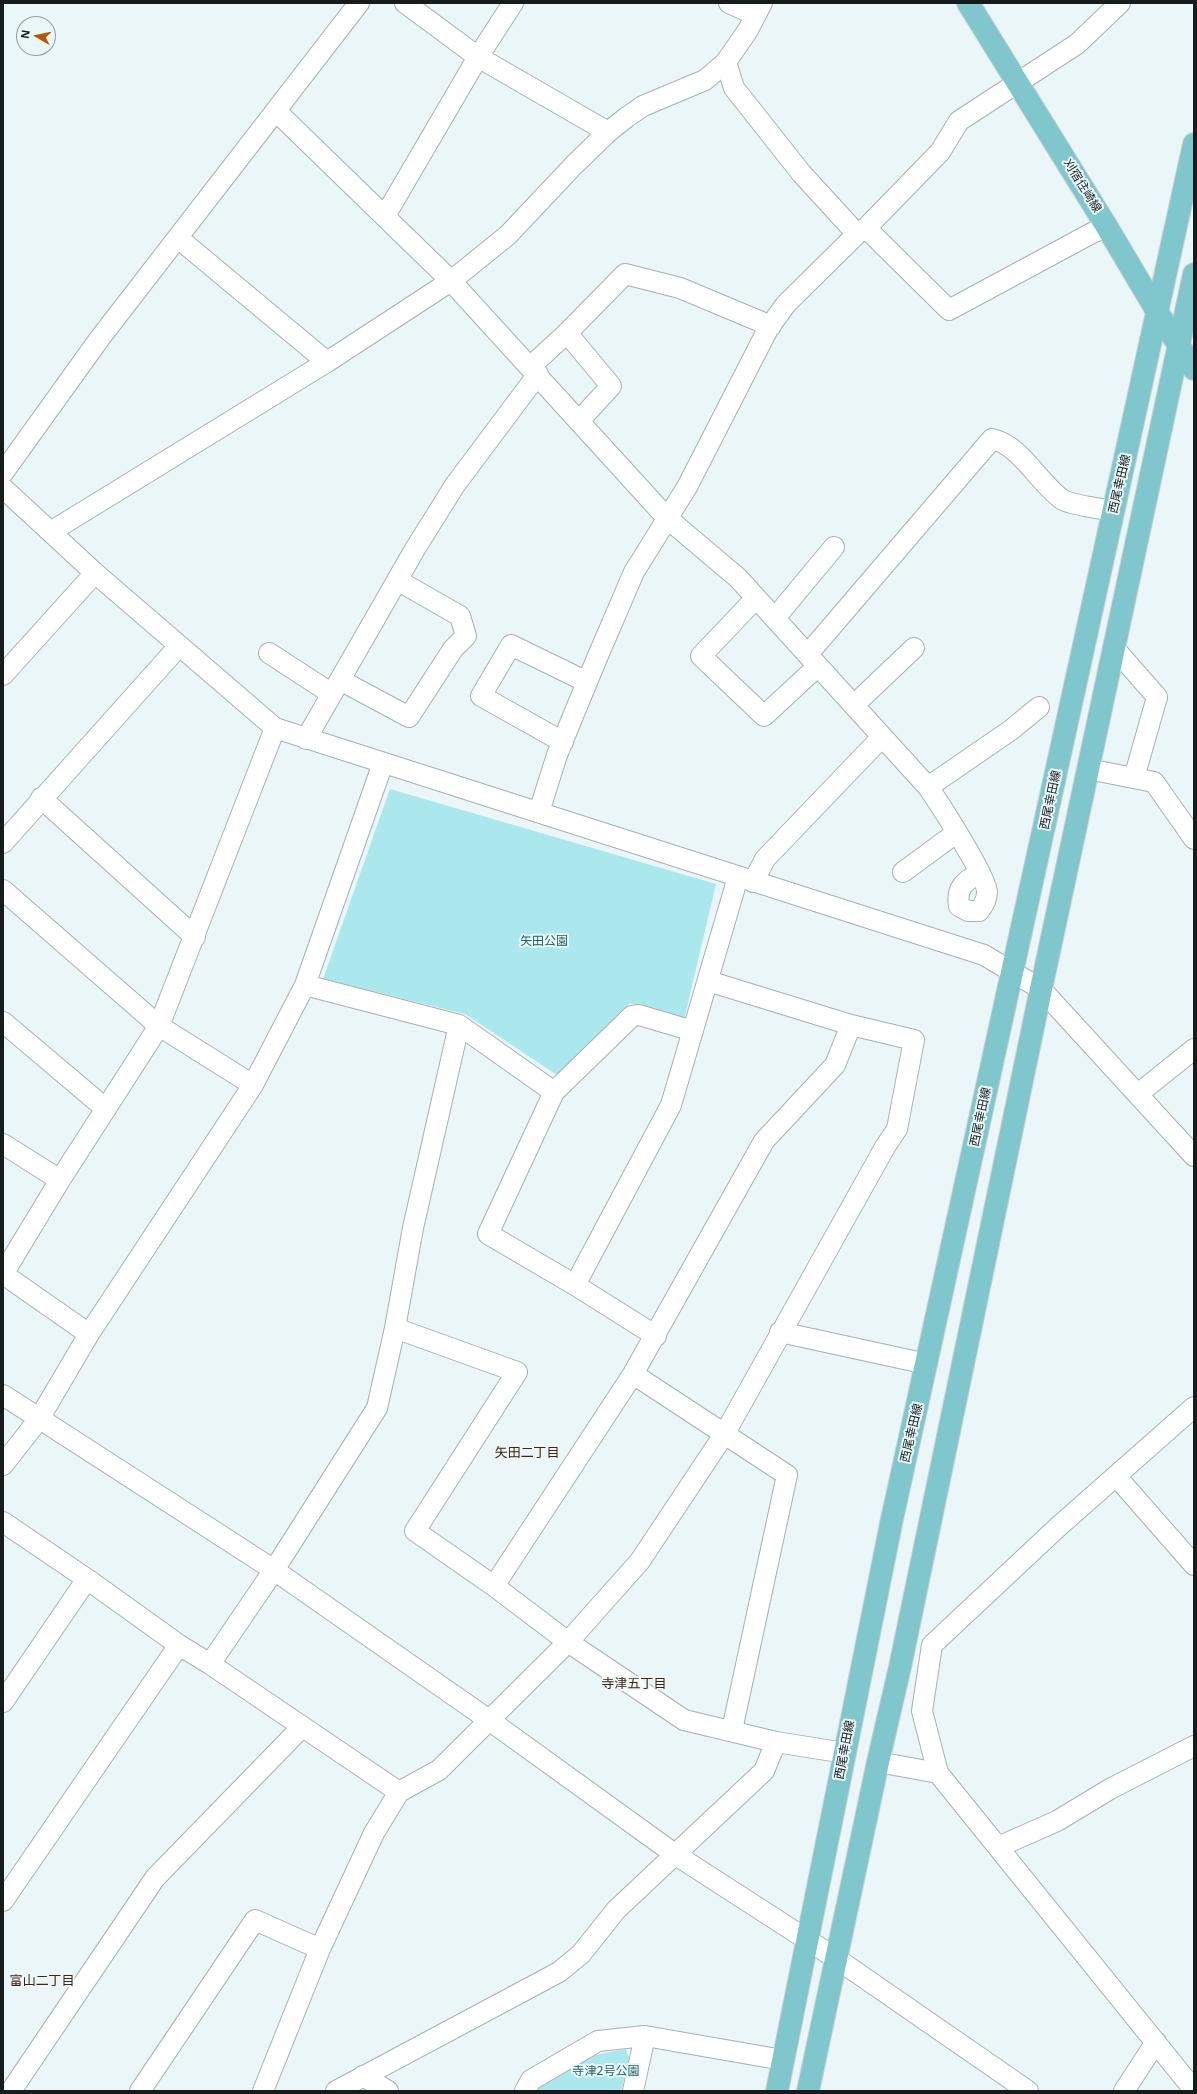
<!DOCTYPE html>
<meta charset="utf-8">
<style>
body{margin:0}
#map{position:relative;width:1197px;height:2094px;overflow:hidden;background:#eaf6f7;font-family:"Noto Sans",sans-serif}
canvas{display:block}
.frame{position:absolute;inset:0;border:4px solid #161b1b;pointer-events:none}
.north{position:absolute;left:16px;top:16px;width:40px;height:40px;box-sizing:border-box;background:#eaf6f7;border:1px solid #959e9f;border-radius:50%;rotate:279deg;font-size:11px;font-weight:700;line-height:16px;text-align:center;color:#161b1b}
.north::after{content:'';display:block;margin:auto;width:14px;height:18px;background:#b35700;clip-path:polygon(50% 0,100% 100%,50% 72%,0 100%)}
</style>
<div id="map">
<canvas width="1197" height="2094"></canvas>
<div class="frame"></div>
<div class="north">N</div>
</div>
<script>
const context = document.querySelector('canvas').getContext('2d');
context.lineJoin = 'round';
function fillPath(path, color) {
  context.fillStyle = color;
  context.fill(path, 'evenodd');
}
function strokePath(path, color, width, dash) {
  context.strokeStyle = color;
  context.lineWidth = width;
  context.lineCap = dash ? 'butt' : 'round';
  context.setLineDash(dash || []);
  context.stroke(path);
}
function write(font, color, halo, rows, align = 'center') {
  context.font = font + ' "Noto Sans","Noto Sans JP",sans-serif';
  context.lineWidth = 4;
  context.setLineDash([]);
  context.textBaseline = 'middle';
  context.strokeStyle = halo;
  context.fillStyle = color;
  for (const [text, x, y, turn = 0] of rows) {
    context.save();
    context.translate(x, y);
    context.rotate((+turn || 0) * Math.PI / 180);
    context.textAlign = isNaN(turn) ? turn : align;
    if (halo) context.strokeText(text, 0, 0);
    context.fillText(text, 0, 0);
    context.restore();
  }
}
fillPath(new Path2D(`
 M 390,789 L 716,884 L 684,1020 L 630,1003 L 557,1075 L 465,1014 L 323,979 Z
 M 626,2049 L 629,2058 L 621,2091 L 534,2091 L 537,2085 L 596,2055 Z`), '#abe8ed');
const minor = new Path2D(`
 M 405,3 L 478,57 L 608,132
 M 729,3 L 756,15
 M 726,62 L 734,88 L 802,174 L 857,234
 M 276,111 L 451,281 L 667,518 L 738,578 L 928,787 C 939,803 987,877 987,892 C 987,900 984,905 979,911 L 968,911 L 959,906 C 956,888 964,881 980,873
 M 385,216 L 478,57 L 513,3
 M 866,228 L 949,310 L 1092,233 L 1107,227
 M 178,238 L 327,362
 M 567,333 L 611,386 L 580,420
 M 531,366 L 567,333 L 625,274 L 680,288 L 771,326
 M 3,473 L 100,338 L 359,3
 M 3,488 L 95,573 L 275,728 L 984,955 L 1041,989 L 1194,1156
 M 52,531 L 327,362 L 451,281 L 508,235 L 574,165 L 608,132 L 627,117 L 643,106 L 705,80 L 726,62 L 748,30 L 762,3
 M 756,598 L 701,656 L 764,716 L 818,666
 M 775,618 L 834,547
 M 1115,649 L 1157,697 L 1134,778
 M 269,653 L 332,694
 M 808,654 L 992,439 C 1020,444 1040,485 1063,500 C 1072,505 1102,509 1114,511
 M 3,675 L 95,573
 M 340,680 L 409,717 L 453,649 L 466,636 L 460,616 L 397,580
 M 854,705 L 914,648
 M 306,739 L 415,549 L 455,485 L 538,374
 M 563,742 L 481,696 L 511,645 L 587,682
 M 1088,769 L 1154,782 L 1194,839
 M 928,787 L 1011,730 L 1039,707
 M 41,798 L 195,937
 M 539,812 L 557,755 L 597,658 L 634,572 L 687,487 L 768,329 L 786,304 L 857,234 L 866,228 L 940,152 L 959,121 L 1077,44 L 1120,3
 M 3,843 L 179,646
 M 903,872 L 956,833
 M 753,882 L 765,859 L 882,737
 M 3,890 L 159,1026 L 253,1085
 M 305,985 L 459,1025 L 554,1092 L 632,1016 L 639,1015 L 693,1031
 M 3,1022 L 106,1109
 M 554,1092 L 488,1234 L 575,1285
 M 1138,1094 L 1194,1049
 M 3,1144 L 60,1180
 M 3,1274 L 60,1180 L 159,1026 L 275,728
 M 3,1274 L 89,1334
 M 395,1328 L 517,1372 L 415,1531 L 494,1586 L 568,1642 L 684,1720 L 776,1742 L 845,1753
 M 780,1332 L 927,1364
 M 656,1336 L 575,1285 L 671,1105 L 738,877
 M 633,1374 L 787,1475 L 732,1730
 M 3,1395 L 274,1570 L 489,1720 L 676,1855 L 837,1959 L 1028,2091
 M 1194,1407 L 1058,1527 L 932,1645 L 922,1711 L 938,1773 L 1194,2090
 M 3,1465 L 39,1419 L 89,1334 L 253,1085 L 305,985 L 383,763
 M 1116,1476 L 1194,1565
 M 3,1522 L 87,1579 L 179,1645 L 210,1664 L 399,1792
 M 494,1586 L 633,1374 L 764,1141 L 835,1065 L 851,1025
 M 210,1664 L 274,1570 L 377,1408 L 395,1328 L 413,1228 L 459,1025
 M 3,1702 L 87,1579
 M 878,1762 L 938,1773
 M 998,1847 L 1057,1821 L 1110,1789 L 1194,1746
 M 3,1901 L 179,1645
 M 363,2076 L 388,2091
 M 11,2091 L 155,1878 L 302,1727
 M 140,2091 L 255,1920 L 320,1949
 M 263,2091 L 320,1949 L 374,1833 L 399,1792 L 439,1770 L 568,1642 L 640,1561 L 725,1433 L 885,1147 L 897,1129 L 914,1040 L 851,1025 L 708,981
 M 336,2091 L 559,1972 L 581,1954 L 616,1910 L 764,1771 L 776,1742
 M 525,2091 L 531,2080 L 598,2041 L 645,2036 L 783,2060
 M 633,2091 L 645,2036
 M 1124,2091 L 1156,2042`);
const major = new Path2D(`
 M 968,3 L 1107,227 L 1158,313 L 1194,369
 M 777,2091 L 892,1519 L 1194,144
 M 808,2091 L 878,1762 L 900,1667 L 1041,989 L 1194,274`);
strokePath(minor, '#a5b1b2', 22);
strokePath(major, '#d0d1d1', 24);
strokePath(minor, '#fff', 20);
strokePath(major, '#7fc7cc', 22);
write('12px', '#161b1b', '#eaf6f7', [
 ["刈宿住崎線",1082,186,58],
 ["西尾幸田線",1120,484,-77],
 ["西尾幸田線",1051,800,-78],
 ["西尾幸田線",981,1117,-78],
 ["西尾幸田線",912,1433,-77],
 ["西尾幸田線",845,1750,-79]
]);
write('12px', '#206267', '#eaf6f7', [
 ["矢田公園",544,942],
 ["寺津2号公園",606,2072]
]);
write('13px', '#43230c', '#eaf6f7', [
 ["矢田二丁目",527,1453],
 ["寺津五丁目",634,1684],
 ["富山二丁目",42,1981]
]);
</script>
